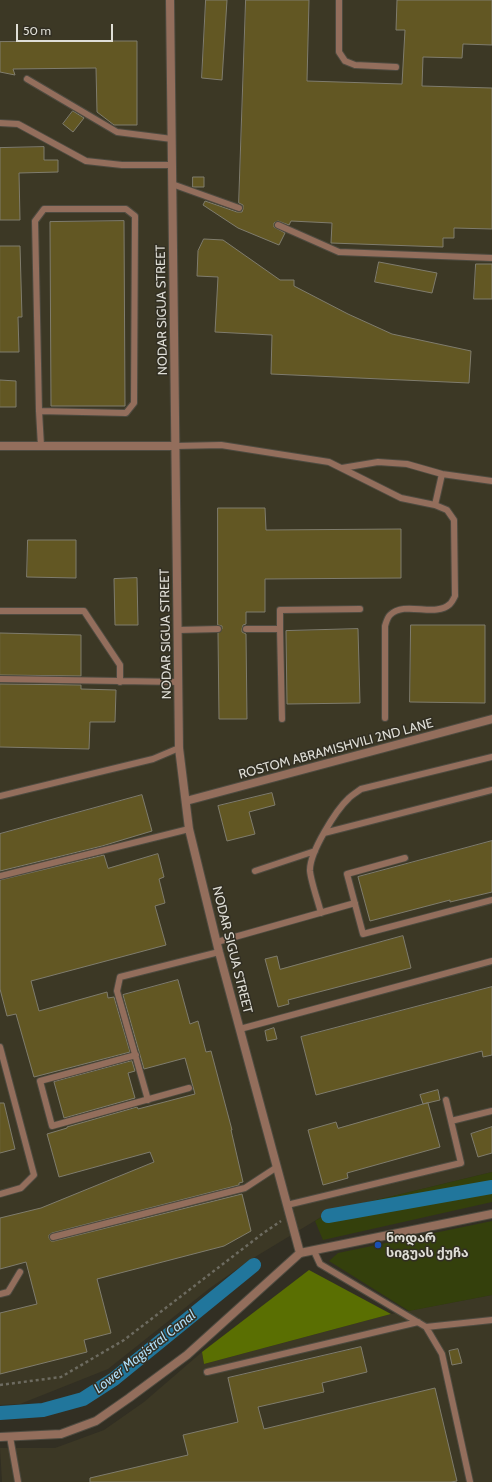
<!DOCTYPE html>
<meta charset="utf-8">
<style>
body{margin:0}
#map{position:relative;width:492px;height:1482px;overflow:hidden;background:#322f23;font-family:Cabin,sans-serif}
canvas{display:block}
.scale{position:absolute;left:16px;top:24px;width:97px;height:18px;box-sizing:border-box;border:2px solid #dfded6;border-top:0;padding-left:5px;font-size:12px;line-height:14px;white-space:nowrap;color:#dfded6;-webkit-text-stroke:3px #322f23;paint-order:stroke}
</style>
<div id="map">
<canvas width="492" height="1482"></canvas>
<div class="scale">50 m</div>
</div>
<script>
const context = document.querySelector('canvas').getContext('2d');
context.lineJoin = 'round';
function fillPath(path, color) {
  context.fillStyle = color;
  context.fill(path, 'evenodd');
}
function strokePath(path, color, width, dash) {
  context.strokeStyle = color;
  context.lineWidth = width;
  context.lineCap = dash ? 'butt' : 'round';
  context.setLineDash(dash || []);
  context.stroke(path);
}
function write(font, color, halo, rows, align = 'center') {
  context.font = font + ' Cabin,"Noto Sans Georgian",sans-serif';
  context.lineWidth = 3;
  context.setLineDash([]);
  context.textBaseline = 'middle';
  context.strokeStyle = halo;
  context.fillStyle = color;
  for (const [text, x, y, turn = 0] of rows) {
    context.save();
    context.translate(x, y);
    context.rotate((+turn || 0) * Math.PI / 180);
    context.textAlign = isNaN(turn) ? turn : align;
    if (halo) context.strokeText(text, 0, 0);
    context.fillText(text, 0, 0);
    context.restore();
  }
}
fillPath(new Path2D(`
 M 0,0 L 492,0 L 492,1172 L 331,1211 L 250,1260 L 210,1288 L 108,1369 L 20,1404 L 0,1405 Z
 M 492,1295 L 492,1482 L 2,1482 L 0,1448 L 55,1448 L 104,1430 L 144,1402 L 202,1352 L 204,1364 L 391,1314 Z`), '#3c3825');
fillPath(new Path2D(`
 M 492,1172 L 492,1202 L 323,1240 L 315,1221 L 331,1211 Z
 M 492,1221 L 492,1295 L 409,1311 L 329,1261 L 338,1253 Z`), '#34400c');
fillPath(new Path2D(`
 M 309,1270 L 391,1314 L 204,1364 L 202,1352 Z`), '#5a6f02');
strokePath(new Path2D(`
 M 328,1216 L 492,1187
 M 0,1413 L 43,1410 L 83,1399 L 114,1379 L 254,1265`), '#21769c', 14);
const building = new Path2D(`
 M 206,0 L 227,0 L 222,80 L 202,78 Z
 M 246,0 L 309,0 L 307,81 L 402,84 L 405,30 L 396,30 L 397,0 L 492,0 L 492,45 L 463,44 L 462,58 L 423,57 L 422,86 L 492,88 L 492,229 L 454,228 L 454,238 L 443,238 L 443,247 L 331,243 L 332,223 L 291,221 L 289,225 L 278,221 L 274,223 L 274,227 L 285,233 L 279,245 L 238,228 L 203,205 L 205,201 L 237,212 L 242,212 L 243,209 L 243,205 L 239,203 Z
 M 106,41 L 137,41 L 137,125 L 114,125 L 97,112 L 96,68 L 13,69 L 15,75 L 0,72 L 0,42 Z
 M 73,111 L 84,118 L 73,132 L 63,124 Z
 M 44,147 L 44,160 L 58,160 L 58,172 L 19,173 L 20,220 L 0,220 L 0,148 Z
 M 193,177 L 204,177 L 204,187 L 193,187 Z
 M 124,221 L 125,406 L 51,406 L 50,222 Z
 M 204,239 L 223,240 L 280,280 L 294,280 L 294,286 L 348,314 L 392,334 L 471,351 L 469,383 L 271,374 L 272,335 L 215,332 L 218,277 L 197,276 L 198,251 Z
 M 0,246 L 20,246 L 22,317 L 18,317 L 19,352 L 0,352 Z
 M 379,262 L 437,273 L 432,293 L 375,282 Z
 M 476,264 L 492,264 L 492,299 L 474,299 Z
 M 0,380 L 16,381 L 16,407 L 0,407 Z
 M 218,508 L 265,508 L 266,530 L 401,529 L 401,578 L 265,579 L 265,612 L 246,612 L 246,624 L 243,625 L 242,629 L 242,632 L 246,634 L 247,719 L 219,719 L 218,633 L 222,629 L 222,626 L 218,625 Z
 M 28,540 L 76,540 L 76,578 L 27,577 Z
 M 137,578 L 138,625 L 115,625 L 114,579 Z
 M 411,625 L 485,625 L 485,703 L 410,702 Z
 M 358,629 L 360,703 L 287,704 L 286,631 Z
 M 0,633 L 81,635 L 81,676 L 0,675 Z
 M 0,684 L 81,685 L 81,689 L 116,690 L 115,722 L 90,722 L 89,749 L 0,747 Z
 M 272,793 L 275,805 L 249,812 L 255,834 L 227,841 L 218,806 Z
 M 142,795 L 152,831 L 102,846 L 0,871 L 0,834 Z
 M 492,841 L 492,892 L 450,902 L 450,900 L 370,921 L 358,877 Z
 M 158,854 L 164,877 L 159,879 L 165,903 L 155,906 L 166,945 L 31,981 L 39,1011 L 107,992 L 108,998 L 114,997 L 130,1052 L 34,1077 L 16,1014 L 7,1016 L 0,989 L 0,880 L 104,855 L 108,868 Z
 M 403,936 L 411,968 L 288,1000 L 289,1004 L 278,1007 L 265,959 L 277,956 L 280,969 Z
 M 178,980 L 190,1024 L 198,1021 L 206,1052 L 211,1051 L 232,1130 L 231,1130 L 243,1182 L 239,1183 L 239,1185 L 52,1233 L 49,1235 L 49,1238 L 51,1241 L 54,1241 L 242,1194 L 251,1231 L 224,1246 L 97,1279 L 111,1333 L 84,1340 L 87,1352 L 0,1374 L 0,1313 L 37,1304 L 26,1262 L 0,1269 L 0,1218 L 41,1208 L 154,1162 L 150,1152 L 59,1177 L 47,1134 L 67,1128 L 67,1127 L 137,1107 L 138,1109 L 195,1094 L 185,1058 L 144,1069 L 123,995 Z
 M 492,987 L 492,1055 L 483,1057 L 482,1051 L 316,1095 L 301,1037 Z
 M 274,1028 L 277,1039 L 267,1041 L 265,1031 Z
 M 132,1061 L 135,1071 L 128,1073 L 135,1098 L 64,1118 L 54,1082 Z
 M 438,1090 L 440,1100 L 423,1104 L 420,1095 Z
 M 0,1103 L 4,1103 L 15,1149 L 0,1153 Z
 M 428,1103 L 440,1147 L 347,1173 L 348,1178 L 323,1185 L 308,1130 L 336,1122 L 338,1128 Z
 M 492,1127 L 492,1153 L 478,1157 L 471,1134 Z
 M 361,1347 L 367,1372 L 322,1383 L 324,1392 L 258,1407 L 264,1429 L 435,1388 L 457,1481 L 451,1482 L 90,1482 L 90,1478 L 188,1455 L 183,1435 L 238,1422 L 228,1378 Z
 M 458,1349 L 462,1363 L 452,1365 L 449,1351 Z`);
fillPath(building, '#625723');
strokePath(building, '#7f7c6d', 1);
const service = new Path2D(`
 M 339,0 L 339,52 L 345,61 L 355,65 L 396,67
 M 27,79 L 117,132 L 172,139
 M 0,123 L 18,124 L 86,161 L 122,165 L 172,165
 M 172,184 L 239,208
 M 278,225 L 339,252 L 492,258
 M 39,411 L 126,413 L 134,403 L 135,216 L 126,209 L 44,209 L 35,221 L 39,411 L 41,446
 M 175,446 L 221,445 L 329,462 L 401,498 L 435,505 L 447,510 L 454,520 L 455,596 C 454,598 452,602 450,604 C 435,618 405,600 390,615 C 387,618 386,623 385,626 L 385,718
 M 342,468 L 378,462 L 407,464 L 442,474 L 492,481
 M 435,505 L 442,474
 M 0,611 L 84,611 L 120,665 L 120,682
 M 246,629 L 280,629 L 280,610 L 360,609
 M 280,629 L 282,719
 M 178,630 L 218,629
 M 0,679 L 179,682
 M 0,796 L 153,759 L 179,748
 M 324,833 L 492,790
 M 405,858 L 347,874 L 363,934 L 492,900
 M 255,871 L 315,851
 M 0,876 L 189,829
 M 321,913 C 318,901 311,882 310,871 C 309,853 336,810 349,798 C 352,795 357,792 361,789 L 492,757
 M 217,942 L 355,903
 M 240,1029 L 492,961
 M 0,1047 L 34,1175 L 21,1188 L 0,1194
 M 136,1055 L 40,1081 L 52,1126 L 189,1088
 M 148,1100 L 117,991 L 120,977 L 219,952
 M 446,1100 L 451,1121
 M 287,1205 L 461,1163 L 451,1121 L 492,1111
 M 53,1237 L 245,1188 L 277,1167
 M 314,1251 L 320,1264 L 426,1327 L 442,1354 L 470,1482
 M 0,1294 L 8,1292 L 20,1272
 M 426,1327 L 492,1320
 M 207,1372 L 418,1322
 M 10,1437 L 18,1482`);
const minor = new Path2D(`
 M 0,446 L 175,446
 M 186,801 L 492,719
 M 300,1253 L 492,1214`);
const tertiary = new Path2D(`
 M 0,1437 L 61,1434 L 96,1421 L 129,1398 L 187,1355 L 300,1253 L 219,952 L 189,829 L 179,748 L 170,0`);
strokePath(service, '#4e4b40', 8);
strokePath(minor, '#4e4b40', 10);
strokePath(tertiary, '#4e4b40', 10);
strokePath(new Path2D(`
 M 0,1385 L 61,1377 L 124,1340 L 262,1234 L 281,1221`), '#6d6b60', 2.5, [3, 3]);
strokePath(service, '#936e5c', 6);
strokePath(minor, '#936e5c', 8);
strokePath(tertiary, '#936e5c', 8);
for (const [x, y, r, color] of [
 [378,1245,4,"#1a4fb4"]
]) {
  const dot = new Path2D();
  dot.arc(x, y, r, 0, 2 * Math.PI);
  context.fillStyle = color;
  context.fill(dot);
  strokePath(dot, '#322f23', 1.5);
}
write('13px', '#dfded6', '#322f23', [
 ["NODAR SIGUA STREET",162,310,-91],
 ["NODAR SIGUA STREET",166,634,-91],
 ["ROSTOM ABRAMISHVILI 2ND LANE",336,749,-15],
 ["NODAR SIGUA STREET",232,950,76]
]);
write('bold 13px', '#dfded6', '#322f23', [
 ["ნოდარ",386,1238],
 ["სიგუას ქუჩა",386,1253]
], 'left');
write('italic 14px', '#addcf6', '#322f23', [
 ["Lower Magistral Canal",145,1352,-38]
]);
</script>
